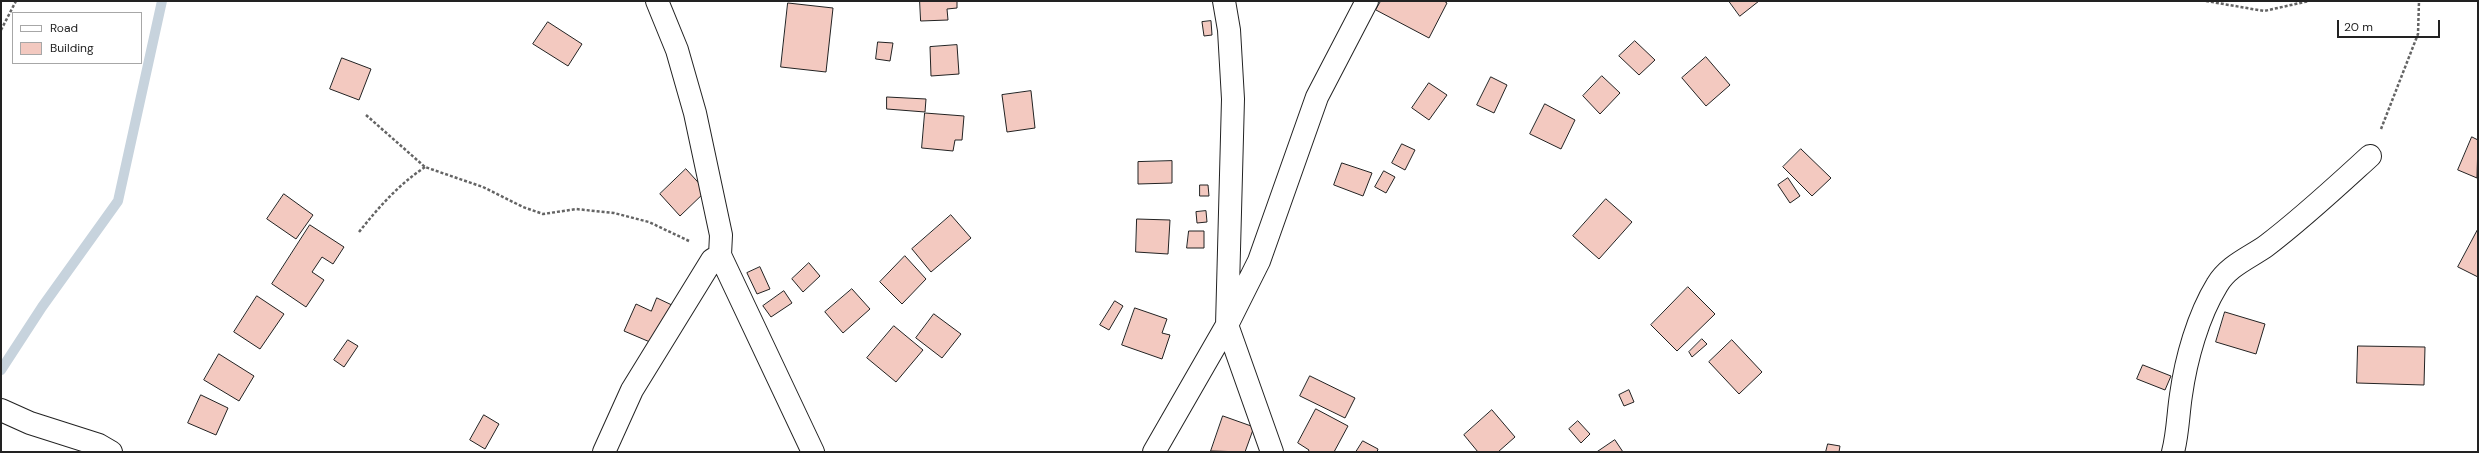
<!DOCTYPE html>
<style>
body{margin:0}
#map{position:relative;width:2479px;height:453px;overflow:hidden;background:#fff;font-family:"DM Sans",sans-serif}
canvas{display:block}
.frame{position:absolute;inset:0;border:2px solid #222;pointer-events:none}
.legend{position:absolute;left:12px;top:12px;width:130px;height:52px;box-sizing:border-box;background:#fff;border:1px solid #a7a7a7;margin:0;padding:5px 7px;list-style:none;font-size:12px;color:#222}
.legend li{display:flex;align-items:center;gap:8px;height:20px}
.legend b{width:20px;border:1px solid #a7a7a7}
.scale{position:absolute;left:2337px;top:20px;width:103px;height:18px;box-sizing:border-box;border:2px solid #222;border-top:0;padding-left:5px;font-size:12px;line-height:14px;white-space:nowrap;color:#222;-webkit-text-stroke:3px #fff;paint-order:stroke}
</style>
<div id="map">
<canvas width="2479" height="453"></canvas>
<div class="frame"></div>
<ul class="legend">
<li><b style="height:5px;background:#fff"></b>Road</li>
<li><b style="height:11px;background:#f3c9c0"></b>Building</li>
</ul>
<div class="scale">20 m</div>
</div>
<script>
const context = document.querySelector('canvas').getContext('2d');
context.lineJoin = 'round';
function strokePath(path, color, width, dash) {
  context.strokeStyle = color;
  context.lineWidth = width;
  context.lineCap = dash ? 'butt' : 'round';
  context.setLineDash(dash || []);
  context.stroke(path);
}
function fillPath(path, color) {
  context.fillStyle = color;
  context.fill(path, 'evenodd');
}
strokePath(new Path2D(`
 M 1,370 L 42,307 L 118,201 L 162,1`), '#c7d3dd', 10);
const building = new Path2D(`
 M 920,1 L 957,1 L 957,8 L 947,9 L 948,20 L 921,21 Z
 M 1381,1 L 1444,1 L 1447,3 L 1429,38 L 1376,10 Z
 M 1729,1 L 1759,1 L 1740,16 Z
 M 788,3 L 833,8 L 826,72 L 781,67 Z
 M 1211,21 L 1212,35 L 1204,36 L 1202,22 Z
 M 548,22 L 582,44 L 568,66 L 533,44 Z
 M 1635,41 L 1655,60 L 1639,75 L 1619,56 Z
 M 878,42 L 893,43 L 890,61 L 876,59 Z
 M 957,45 L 959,74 L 931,76 L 930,47 Z
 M 1706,57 L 1730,85 L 1706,106 L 1682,78 Z
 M 342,58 L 371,69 L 359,100 L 330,89 Z
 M 1602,76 L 1620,93 L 1600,114 L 1583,96 Z
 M 1491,77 L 1507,85 L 1494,113 L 1477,105 Z
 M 1429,83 L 1447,95 L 1429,120 L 1412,108 Z
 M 1031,91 L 1035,128 L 1007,132 L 1002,95 Z
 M 887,97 L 926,99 L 925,112 L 887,109 Z
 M 1545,104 L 1575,120 L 1561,149 L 1530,134 Z
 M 925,113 L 964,116 L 962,140 L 955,140 L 953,151 L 922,148 Z
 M 2472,137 L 2478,140 L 2477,178 L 2458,170 Z
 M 1402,144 L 1415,150 L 1405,170 L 1392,163 Z
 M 1801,149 L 1831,178 L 1812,196 L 1783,167 Z
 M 1172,161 L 1172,183 L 1138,184 L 1138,162 Z
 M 1342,163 L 1372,173 L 1363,196 L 1334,185 Z
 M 686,169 L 706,191 L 680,216 L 660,194 Z
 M 1384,171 L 1395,177 L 1386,193 L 1375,187 Z
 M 1788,178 L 1800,196 L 1790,203 L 1778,185 Z
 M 1200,185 L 1208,185 L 1209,196 L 1200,196 Z
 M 284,194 L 313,215 L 296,239 L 267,219 Z
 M 1606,199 L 1632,222 L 1599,259 L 1573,236 Z
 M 1206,211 L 1207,222 L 1197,223 L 1196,212 Z
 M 951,215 L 971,238 L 931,272 L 912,249 Z
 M 1137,219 L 1170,220 L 1168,254 L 1136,252 Z
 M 310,225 L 344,247 L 333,264 L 322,257 L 312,272 L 324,280 L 306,307 L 272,284 Z
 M 2478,229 L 2478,277 L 2458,267 Z
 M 1189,231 L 1204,231 L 1204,248 L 1187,248 Z
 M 905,256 L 926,279 L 902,304 L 880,282 Z
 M 809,263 L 820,276 L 803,292 L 792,279 Z
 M 760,267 L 770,289 L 757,294 L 747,273 Z
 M 1688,287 L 1715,314 L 1677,351 L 1651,325 Z
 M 852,289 L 870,309 L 843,333 L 825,312 Z
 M 784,291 L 792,303 L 771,317 L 763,306 Z
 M 257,296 L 284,314 L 260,349 L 234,332 Z
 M 657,298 L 674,306 L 657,345 L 624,331 L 636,304 L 651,311 Z
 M 1115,301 L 1123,306 L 1109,330 L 1100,325 Z
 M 1135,308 L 1167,319 L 1162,333 L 1170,335 L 1162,359 L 1122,345 Z
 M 2225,312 L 2265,324 L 2256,354 L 2216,342 Z
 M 934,314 L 961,334 L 942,358 L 916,338 Z
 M 894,326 L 923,350 L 896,382 L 867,358 Z
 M 1702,339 L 1707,344 L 1692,357 L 1689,352 Z
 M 348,340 L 358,346 L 344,367 L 334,360 Z
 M 1732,340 L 1762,372 L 1739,394 L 1709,362 Z
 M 2358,346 L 2425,347 L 2424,385 L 2357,383 Z
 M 219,354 L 254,376 L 239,401 L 204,380 Z
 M 2143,365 L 2171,376 L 2165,390 L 2137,379 Z
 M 1310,376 L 1355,398 L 1345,418 L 1300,396 Z
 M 1629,390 L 1634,402 L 1624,406 L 1619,395 Z
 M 201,395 L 228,408 L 216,435 L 188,423 Z
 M 1316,409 L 1348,426 L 1334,452 L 1308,452 L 1309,450 L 1298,443 Z
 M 1492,410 L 1515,437 L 1498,452 L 1478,452 L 1464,435 Z
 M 484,415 L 499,424 L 485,449 L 470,440 Z
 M 1223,416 L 1254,427 L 1245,452 L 1211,451 Z
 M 1578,421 L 1590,434 L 1581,443 L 1569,429 Z
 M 1615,440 L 1623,452 L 1597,452 Z
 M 1363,441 L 1378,449 L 1377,452 L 1356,452 Z
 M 1828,444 L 1840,446 L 1839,452 L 1826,452 Z`);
fillPath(building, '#f3c9c0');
strokePath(building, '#222', 1);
const street = new Path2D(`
 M 657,1 L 677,50 L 695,113 L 721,235 L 720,255 L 813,452
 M 1224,1 L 1229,30 L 1233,99 L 1227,325 L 1272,452
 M 1,410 L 30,423 L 99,445 L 111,452
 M 604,452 L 632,390 L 712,260 L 720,255
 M 1154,452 L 1227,325 L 1259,261 L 1317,97 L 1367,1
 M 2173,452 C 2178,433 2178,414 2181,395 C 2186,359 2198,316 2217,285 C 2228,266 2249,258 2266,246 C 2303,218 2336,187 2370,156`);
strokePath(street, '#222', 24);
strokePath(new Path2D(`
 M 2206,1 L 2264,11 L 2309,1
 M 1,30 L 16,1
 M 366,115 L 425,167 L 483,187 L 523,207 L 543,214 L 576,209 L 614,213 L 649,222 L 689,241
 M 2381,129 L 2418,34 L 2419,1
 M 359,232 C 379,207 398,185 425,167`), '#646464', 2.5, [3, 2]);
strokePath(street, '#fff', 22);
</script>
